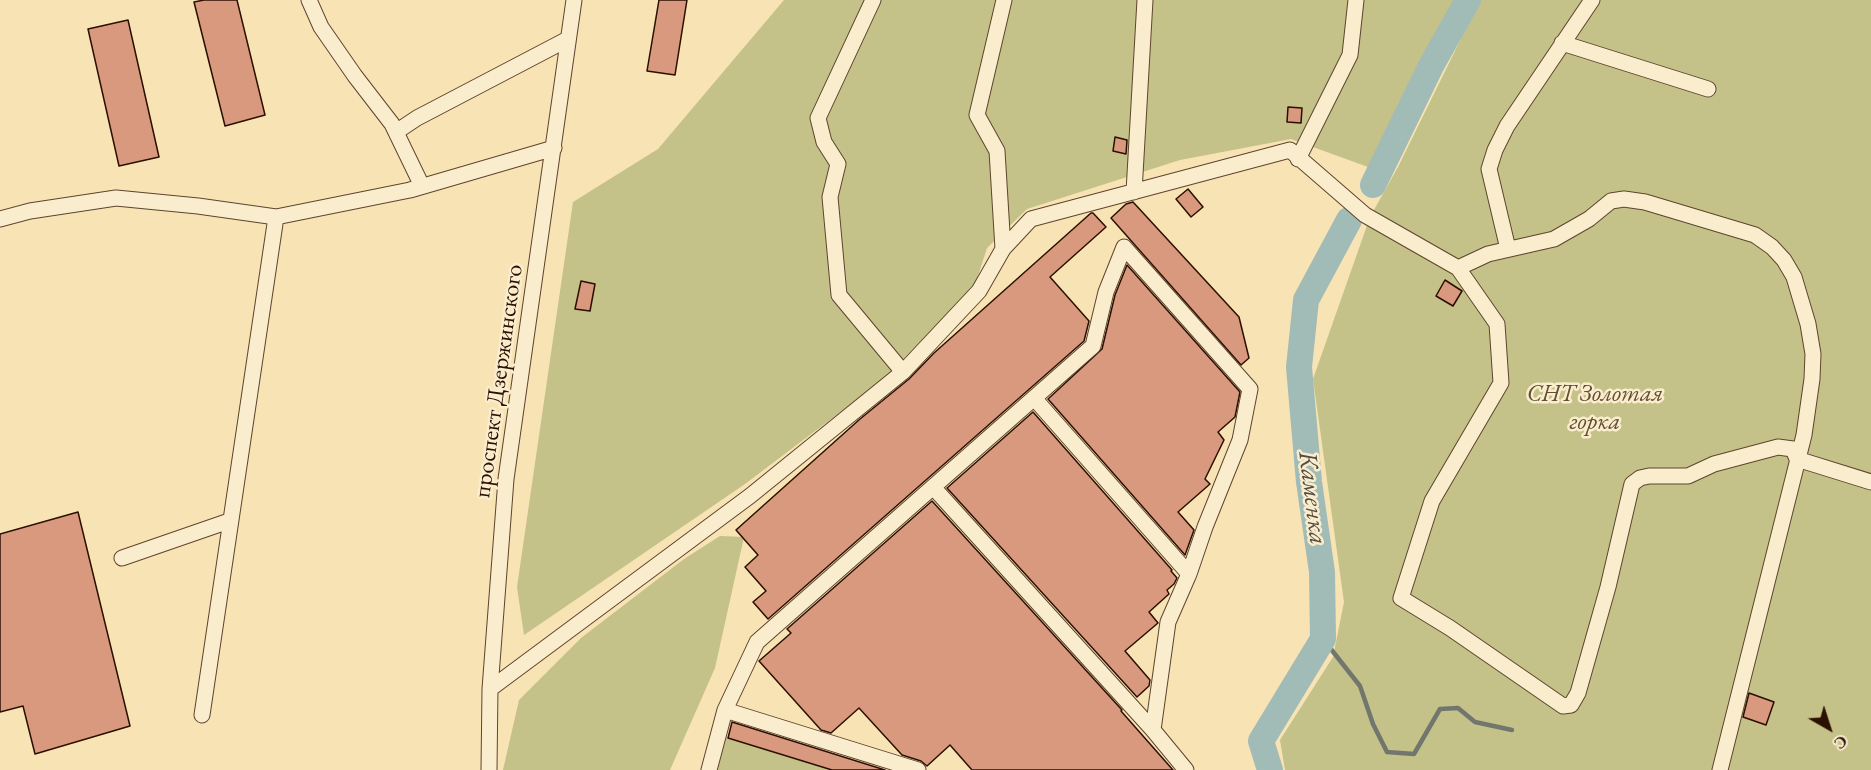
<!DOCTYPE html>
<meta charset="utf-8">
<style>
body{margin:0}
#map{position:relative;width:1871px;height:770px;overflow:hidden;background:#f8e3b4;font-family:"EB Garamond",serif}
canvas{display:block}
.north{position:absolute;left:1799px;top:698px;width:60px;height:60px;-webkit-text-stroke:4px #faedce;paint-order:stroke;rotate:141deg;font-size:16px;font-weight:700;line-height:24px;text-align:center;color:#2b0f00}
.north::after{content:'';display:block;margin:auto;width:21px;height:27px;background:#2b0f00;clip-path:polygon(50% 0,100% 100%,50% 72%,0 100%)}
</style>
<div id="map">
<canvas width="1871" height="770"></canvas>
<div class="north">С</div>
</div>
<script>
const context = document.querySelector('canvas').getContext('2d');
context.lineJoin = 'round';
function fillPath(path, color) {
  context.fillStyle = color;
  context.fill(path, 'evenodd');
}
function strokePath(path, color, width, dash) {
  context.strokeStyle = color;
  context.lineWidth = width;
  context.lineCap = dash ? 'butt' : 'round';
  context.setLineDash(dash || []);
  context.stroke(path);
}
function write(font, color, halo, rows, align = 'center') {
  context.font = font + ' "EB Garamond",serif';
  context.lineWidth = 5;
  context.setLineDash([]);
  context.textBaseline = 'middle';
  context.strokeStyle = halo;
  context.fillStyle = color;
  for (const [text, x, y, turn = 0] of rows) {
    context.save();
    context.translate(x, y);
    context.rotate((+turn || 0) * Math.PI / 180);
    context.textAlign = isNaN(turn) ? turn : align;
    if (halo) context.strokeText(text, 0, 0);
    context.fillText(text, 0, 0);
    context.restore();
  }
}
fillPath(new Path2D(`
 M 784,0 L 1459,0 L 1424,60 L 1368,167 L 1291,139 L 1180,160 L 1027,209 L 987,248 L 975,285 L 884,379 L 745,484 L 524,635 L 517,587 L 573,202 L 658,149 Z
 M 1480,0 L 1871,0 L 1871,770 L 1285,770 L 1280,740 L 1333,657 L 1344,602 L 1313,379 L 1370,217 L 1398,167 Z
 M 720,536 L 744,537 L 715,668 L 670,770 L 503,770 L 519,700 L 581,638 L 684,559 Z
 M 721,736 L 832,770 L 706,770 Z`), '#c4c189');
strokePath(new Path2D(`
 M 1323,639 L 1360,686 L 1373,724 L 1387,752 L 1414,754 L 1440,709 L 1458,708 L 1475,722 L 1512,730`), '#72776e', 4.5);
strokePath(new Path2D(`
 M 1373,185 L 1431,66 L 1468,0
 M 1270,770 L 1261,741 L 1323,639 L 1322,572 L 1309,482 L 1299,367 L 1306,300 L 1349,220`), '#a1bcb7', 26);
const building = new Path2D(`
 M 204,0 L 237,0 L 265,115 L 225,126 L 194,2 Z
 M 659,0 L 687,0 L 675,75 L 647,71 Z
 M 128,20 L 159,157 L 119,166 L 88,29 Z
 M 1288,107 L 1302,108 L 1301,123 L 1287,122 Z
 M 1115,137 L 1127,140 L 1126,154 L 1113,151 Z
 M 1188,189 L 1203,207 L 1191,217 L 1176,199 Z
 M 1133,202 L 1239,317 L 1249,358 L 1241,365 L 1111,218 L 1126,204 Z
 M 1091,213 L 1093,213 L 1106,227 L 1050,277 L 1089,321 L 1084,341 L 768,619 L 753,602 L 766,591 L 745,567 L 758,555 L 736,530 L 860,419 L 909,379 L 934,353 Z
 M 1127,265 L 1240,392 L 1235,417 L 1218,432 L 1224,440 L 1205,479 L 1210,484 L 1178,512 L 1194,530 L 1185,555 L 1048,399 L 1102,349 L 1115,295 Z
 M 1445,280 L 1462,291 L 1453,306 L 1436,296 Z
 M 581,281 L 595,284 L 590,311 L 575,309 Z
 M 1033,412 L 1172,570 L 1171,571 L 1177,578 L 1174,584 L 1167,590 L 1169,594 L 1149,612 L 1158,623 L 1125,651 L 1150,680 L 1149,686 L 1137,697 L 947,488 Z
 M 932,501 L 1122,710 L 1121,711 L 1173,770 L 972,770 L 950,745 L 927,766 L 921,761 L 902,755 L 859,708 L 831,733 L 821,730 L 759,661 L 791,633 L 787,629 Z
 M 78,512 L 130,726 L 35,754 L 23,706 L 0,712 L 0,534 Z
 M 1749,693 L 1774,702 L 1766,725 L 1743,717 Z
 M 732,722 L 885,770 L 832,770 L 728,738 Z`);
fillPath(building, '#d9997f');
strokePath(building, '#2b0f00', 1.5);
const minor = new Path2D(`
 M 309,0 L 321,27 L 355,76 L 392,124 L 422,186
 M 873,0 L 818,118 L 824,142 L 838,164 L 830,197 L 839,295 L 903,372
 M 1562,43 L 1708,89
 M 396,132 L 417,118 L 568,39
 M 1298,159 L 1350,55 L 1356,0
 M 1134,192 L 1145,0
 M 0,219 L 30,211 L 116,198 L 198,206 L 276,217 L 410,190 L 554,148
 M 1003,249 L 997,151 L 977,115 L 1004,0
 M 1508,249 L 1489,169 L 1495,150 L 1507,126 L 1592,0
 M 1458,268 L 1488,254 L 1554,239 L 1589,219 L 1611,201 L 1624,199 L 1645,202 L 1755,235 L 1772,247 L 1784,260 L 1794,277 L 1808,324 L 1813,354 L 1812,379 L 1804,435 L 1720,770
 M 1034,398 L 1189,574
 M 933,487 L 1153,730
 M 122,558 L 229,521
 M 490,689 L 750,496 L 903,372 L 979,291 L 1003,249 L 1031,219 L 1290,150 L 1365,215 L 1458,268 L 1497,324 L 1501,383 L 1432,501 L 1401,598 L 1450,628 L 1563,706 L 1571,705 L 1578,693 L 1608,587 L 1632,484 L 1640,478 L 1649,476 L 1688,476 L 1714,464 L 1778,447 L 1793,449 L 1797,459 L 1871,482
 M 202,715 L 276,217
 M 489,770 L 490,689 L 506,479 L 574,0
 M 709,770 L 725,710
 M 918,770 L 725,710 L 757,642 L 1093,346 L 1106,292 L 1124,247 L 1250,389 L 1240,440 L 1205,527 L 1189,574 L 1168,622 L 1153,730 L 1186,770`);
strokePath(minor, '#5e442d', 17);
strokePath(minor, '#faedce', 15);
write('24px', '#2b0f00', '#faedce', [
 ["проспект Дзержинского",499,381,-82]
]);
write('italic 24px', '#614d30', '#faedce', [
 ["СНТ Золотая",1595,394],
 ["горка",1595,422]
]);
write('italic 26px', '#544c40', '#faedce', [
 ["Каменка",1312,498,83]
]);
</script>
